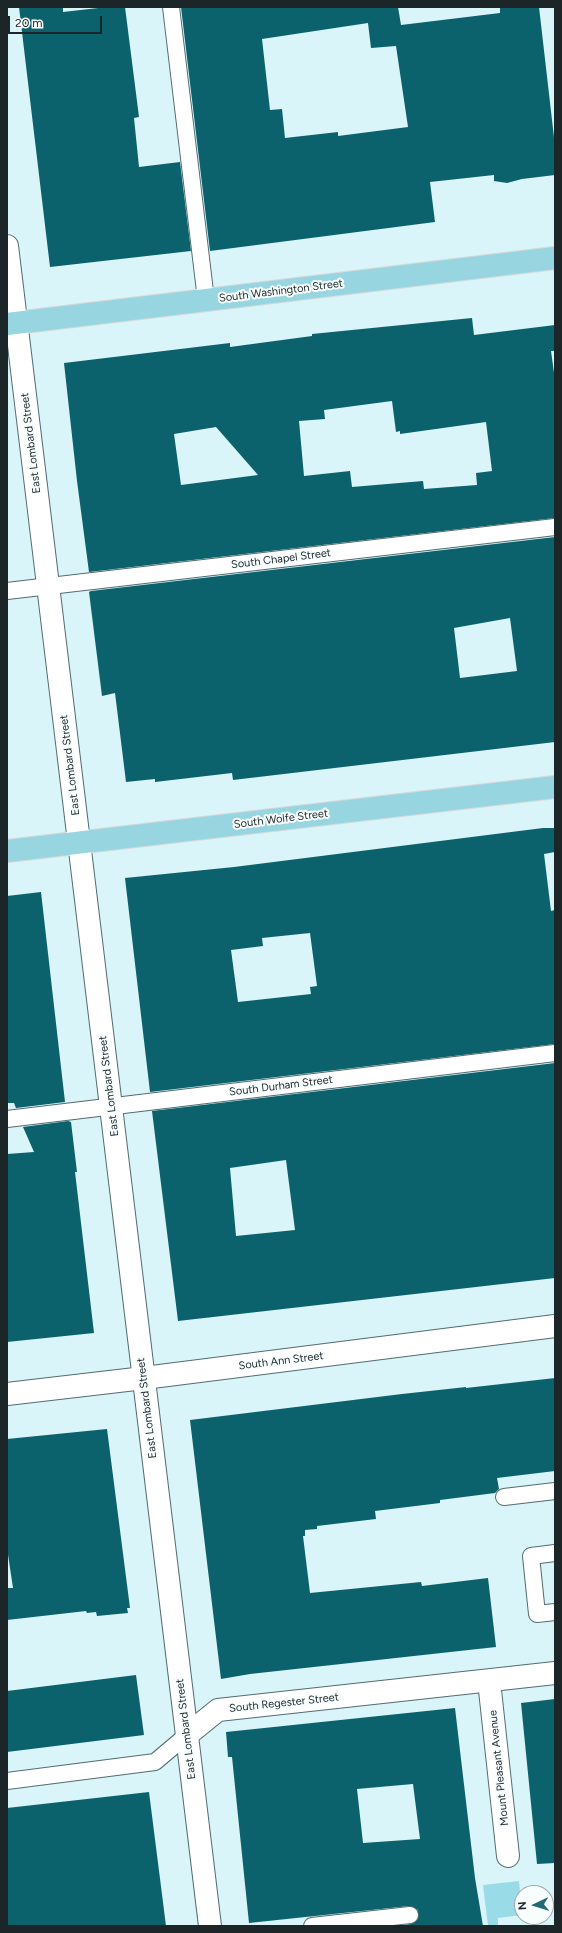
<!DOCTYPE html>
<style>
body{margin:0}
#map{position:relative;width:562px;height:1933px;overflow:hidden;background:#d9f5f9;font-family:Figtree,sans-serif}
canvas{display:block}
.frame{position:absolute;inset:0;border:8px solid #1c2628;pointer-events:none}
.north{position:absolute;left:514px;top:1885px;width:40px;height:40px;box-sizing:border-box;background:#f8fdfe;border:1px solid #a0a7a8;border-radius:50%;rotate:266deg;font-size:11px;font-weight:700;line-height:16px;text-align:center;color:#1c2628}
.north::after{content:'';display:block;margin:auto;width:14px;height:18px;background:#226b76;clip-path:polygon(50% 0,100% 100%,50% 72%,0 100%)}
.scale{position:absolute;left:8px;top:16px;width:94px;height:18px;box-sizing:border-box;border:2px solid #1c2628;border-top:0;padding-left:5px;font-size:12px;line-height:14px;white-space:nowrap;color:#1c2628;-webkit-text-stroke:3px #f8fdfe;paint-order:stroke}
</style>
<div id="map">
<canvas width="562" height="1933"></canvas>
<div class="frame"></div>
<div class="north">N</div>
<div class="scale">20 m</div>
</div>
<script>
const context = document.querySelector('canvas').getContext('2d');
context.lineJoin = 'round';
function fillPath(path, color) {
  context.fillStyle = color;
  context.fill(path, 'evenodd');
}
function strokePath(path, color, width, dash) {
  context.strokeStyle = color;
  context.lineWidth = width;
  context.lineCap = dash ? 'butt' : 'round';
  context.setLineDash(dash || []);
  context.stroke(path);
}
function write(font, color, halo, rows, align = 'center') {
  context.font = font + ' Figtree,sans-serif';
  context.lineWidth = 4;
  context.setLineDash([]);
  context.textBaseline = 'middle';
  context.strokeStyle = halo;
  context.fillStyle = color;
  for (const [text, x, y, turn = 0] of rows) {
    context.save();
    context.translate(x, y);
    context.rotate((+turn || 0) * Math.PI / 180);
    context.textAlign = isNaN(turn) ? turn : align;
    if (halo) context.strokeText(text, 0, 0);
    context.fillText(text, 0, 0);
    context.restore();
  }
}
fillPath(new Path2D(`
 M 519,1881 L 522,1915 L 498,1918 L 498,1926 L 488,1926 L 483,1885 Z`), '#99dce7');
fillPath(new Path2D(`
 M 19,7 L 63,7 L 63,12 L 107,7 L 125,7 L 139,117 L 134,118 L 139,167 L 180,162 L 191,251 L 50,267 Z
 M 181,7 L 398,7 L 401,25 L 500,13 L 500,7 L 539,7 L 555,146 L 555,175 L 522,179 L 507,183 L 494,181 L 494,175 L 430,182 L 435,222 L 210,251 ZM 368,23 L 371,48 L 396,46 L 408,127 L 338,136 L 338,132 L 285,138 L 282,109 L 270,110 L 262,39 Z
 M 472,318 L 474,335 L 555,325 L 555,351 L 551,351 L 555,380 L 555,518 L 89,572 L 77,481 L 64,363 L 230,343 L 230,347 L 312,336 L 312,334 ZM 392,401 L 396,432 L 400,431 L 400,434 L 486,422 L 492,471 L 476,473 L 477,485 L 424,489 L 423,481 L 352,487 L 350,471 L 304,476 L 299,421 L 325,419 L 324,410 ZM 216,427 L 258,475 L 181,485 L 174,434 Z
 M 555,537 L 555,742 L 233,780 L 232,773 L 155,782 L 155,779 L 126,782 L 115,693 L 102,696 L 89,592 L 91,591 ZM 510,618 L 517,671 L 460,678 L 454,628 Z
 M 543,828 L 555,828 L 555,852 L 544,854 L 551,911 L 555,910 L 555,1044 L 150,1092 L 125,878 L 234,867 ZM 310,933 L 317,986 L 310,987 L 311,994 L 238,1002 L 231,950 L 263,946 L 262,938 Z
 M 41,892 L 65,1102 L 16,1108 L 14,1103 L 7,1103 L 7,896 Z
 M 555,1063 L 555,1278 L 178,1321 L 152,1111 ZM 286,1160 L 295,1230 L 236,1236 L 230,1168 Z
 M 68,1121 L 71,1122 L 77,1172 L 75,1172 L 94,1333 L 7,1342 L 7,1154 L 34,1152 L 23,1127 Z
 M 555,1378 L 555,1471 L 497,1478 L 499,1489 L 495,1493 L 440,1500 L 440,1503 L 375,1511 L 376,1519 L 317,1526 L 317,1529 L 305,1530 L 305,1536 L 303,1536 L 310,1593 L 421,1582 L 422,1586 L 488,1578 L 496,1647 L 250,1674 L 221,1679 L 190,1420 L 402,1394 L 466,1387 L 466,1388 Z
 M 107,1429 L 130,1608 L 127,1608 L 128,1613 L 97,1616 L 96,1612 L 87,1613 L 86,1611 L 7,1620 L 7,1588 L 13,1588 L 7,1548 L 7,1439 Z
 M 136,1675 L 144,1735 L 7,1752 L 7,1691 Z
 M 555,1699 L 555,1863 L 537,1864 L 521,1703 Z
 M 455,1708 L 475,1878 L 483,1926 L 397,1926 L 411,1924 L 418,1919 L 418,1910 L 409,1906 L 249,1923 L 232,1757 L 228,1757 L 226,1732 ZM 413,1784 L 420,1839 L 363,1843 L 357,1789 Z
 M 149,1792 L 166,1926 L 7,1926 L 7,1808 Z`), '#0c626c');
const lane = new Path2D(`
 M 171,7 L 206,300
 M 7,591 L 555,527
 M 7,1119 L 555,1053
 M 504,1497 L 555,1491
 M 555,1553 L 531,1556 L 537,1614 L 555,1612
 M 7,1781 L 155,1762 L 187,1735
 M 312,1926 L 410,1915`);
const street = new Path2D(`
 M 7,1394 L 144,1378 L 555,1326
 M 489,1681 L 508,1856
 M 187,1735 L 218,1710 L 555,1673`);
const secondary = new Path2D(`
 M 7,246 L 210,1926`);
const primary = new Path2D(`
 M 7,324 L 555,258
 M 7,851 L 555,787`);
strokePath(lane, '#536c70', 18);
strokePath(street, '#536c70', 24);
strokePath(secondary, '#536c70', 24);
strokePath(primary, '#d6d8d8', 24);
strokePath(lane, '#fff', 16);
strokePath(street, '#fff', 22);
strokePath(secondary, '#fff', 22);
strokePath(primary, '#97d6e0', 22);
write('11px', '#1c2628', '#f8fdfe', [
 ["South Washington Street",281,291,-7],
 ["East Lombard Street",31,443,-97],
 ["South Chapel Street",281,559,-7],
 ["East Lombard Street",70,765,-97],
 ["South Wolfe Street",281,819,-7],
 ["East Lombard Street",109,1086,-97],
 ["South Durham Street",281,1086,-7],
 ["South Ann Street",281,1361,-7],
 ["East Lombard Street",147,1408,-97],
 ["South Regester Street",284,1703,-6],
 ["East Lombard Street",186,1729,-97],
 ["Mount Pleasant Avenue",499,1768,-96]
]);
</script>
